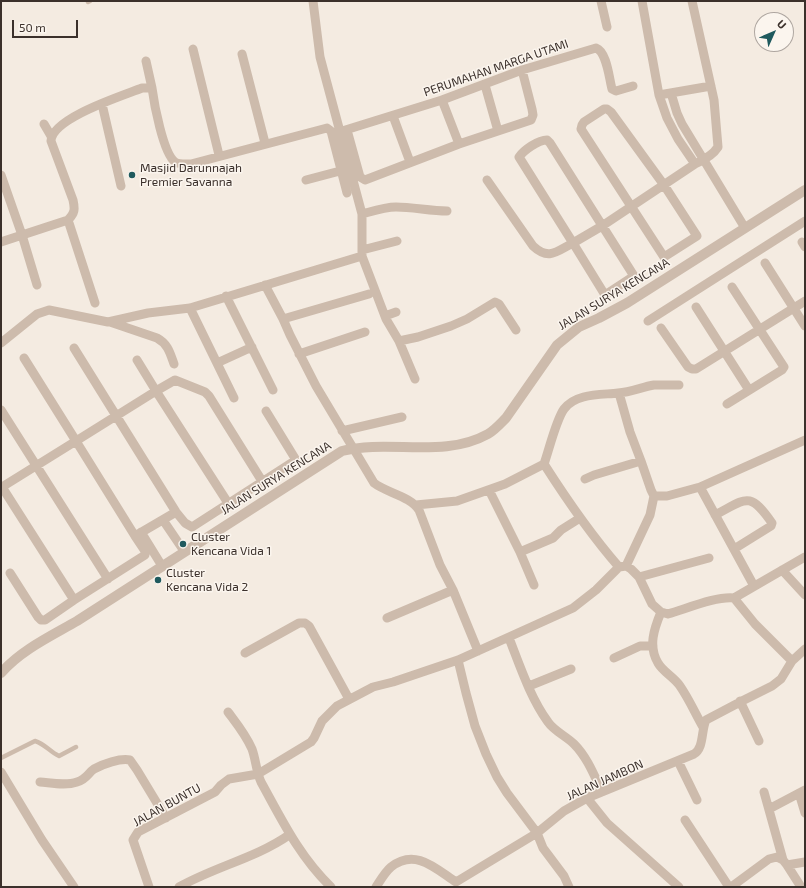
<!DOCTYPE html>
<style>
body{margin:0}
#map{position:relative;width:806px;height:888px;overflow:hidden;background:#f4ebe1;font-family:"Exo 2",sans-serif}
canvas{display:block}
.frame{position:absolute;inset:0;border:2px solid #3b302b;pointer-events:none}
.north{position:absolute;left:754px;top:12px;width:40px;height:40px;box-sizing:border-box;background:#fbf5ee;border:1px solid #aea6a0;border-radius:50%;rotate:45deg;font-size:11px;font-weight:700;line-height:16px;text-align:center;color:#3b302b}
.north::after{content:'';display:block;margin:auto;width:14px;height:18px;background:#1f5a5e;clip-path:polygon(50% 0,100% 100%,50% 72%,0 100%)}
.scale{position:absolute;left:12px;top:20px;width:66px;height:18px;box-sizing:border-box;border:2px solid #3b302b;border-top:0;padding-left:5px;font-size:12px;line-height:14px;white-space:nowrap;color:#3b302b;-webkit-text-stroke:3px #fbf5ee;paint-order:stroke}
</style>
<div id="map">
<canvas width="806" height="888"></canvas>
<div class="frame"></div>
<div class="north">U</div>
<div class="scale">50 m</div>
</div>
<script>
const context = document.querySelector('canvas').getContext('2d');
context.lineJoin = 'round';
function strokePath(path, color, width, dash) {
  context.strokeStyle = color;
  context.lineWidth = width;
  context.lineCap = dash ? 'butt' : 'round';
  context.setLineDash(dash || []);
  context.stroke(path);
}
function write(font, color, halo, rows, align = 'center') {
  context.font = font + ' "Exo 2",sans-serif';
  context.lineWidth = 3;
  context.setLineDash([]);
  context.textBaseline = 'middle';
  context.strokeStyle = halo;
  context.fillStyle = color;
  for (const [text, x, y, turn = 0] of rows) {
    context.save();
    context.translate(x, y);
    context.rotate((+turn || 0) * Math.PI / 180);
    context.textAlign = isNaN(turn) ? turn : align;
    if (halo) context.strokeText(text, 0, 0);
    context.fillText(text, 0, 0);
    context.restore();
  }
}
strokePath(new Path2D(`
 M 88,2 L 90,1
 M 1,758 L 35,741 C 45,744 50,752 59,756 L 76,747`), '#cdbbac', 4.5);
strokePath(new Path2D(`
 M 313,1 L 320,57 L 362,214 L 362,256 L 386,319 L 399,341 L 415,379
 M 601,1 L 607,27
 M 642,1 L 659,95
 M 193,49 L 219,155
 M 242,54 L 265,143
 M 146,61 L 152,88
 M 485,85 L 498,131
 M 671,93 L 677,113 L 682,124 L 745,228
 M 442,100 L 459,144
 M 102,104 L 121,186
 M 604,109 L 607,109 L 611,112 L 664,185 L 697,236 L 664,257 L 581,129 L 582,125 L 584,122 Z
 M 393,116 L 410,162
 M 44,124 L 51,136
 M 347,130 L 360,177 L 365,180 L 459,144 L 531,120 L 533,115 L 532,109 L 522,70
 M 339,132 L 442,100 L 522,70 L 596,48 C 607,52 609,78 612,89 L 616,91 L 633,86
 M 695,164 L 678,139 L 667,118 L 659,95 L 711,86
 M 1,175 L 22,235 L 37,285
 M 306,180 L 340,171
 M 487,180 L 533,246 C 549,261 557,251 573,243 L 519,157 C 524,150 538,140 547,140 L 550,143 L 634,276 L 605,295 L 573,243 L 602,226 L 695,164 C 704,160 713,155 718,147 L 714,100 L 692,1
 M 362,214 C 373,211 385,207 396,207 C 413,207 430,211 447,211
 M 68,220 L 95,303
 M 1,242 L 68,220 C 75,213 75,209 73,200 L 51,141 C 52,118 122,96 142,88 L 152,88 C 154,103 163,153 175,162 C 180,165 186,164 191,164 L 327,128 L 331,131 L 347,193
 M 802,242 L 805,247
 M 362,250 L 397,241
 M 765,263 L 805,326
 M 265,285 L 283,319 L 290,335 L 316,386 L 374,483 C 387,493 410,496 419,510 L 440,565 L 453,590 L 478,651
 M 226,296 L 273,390
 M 696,307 L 749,390
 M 190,308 L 234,398
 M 385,316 L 396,312
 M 283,319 L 369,294
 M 648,321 L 805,221
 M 110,322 L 157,338 C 168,344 170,353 174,364
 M 661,328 L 688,367 L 692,369 L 696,369 L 805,301
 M 399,341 L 418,337 L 451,326 L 467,319 L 495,302 L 499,304 L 516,330
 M 1,343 L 37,314 L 49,310 L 108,322 L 148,313 L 190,308 L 362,256
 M 74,348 L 176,512 L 185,523 L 192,527 L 296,460 L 266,411
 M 299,354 L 365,332
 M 24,358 L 76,441 L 2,487 L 74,600
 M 137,360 L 156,391 L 175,380 L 205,392 L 209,396 L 262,481
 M 217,363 L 252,347
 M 619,393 L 630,432 L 641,461 L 651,490 L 654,496 L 667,496 L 700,487 L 805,440
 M 727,404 L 782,370 L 784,367 L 732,287
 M 1,410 L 108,579
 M 342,431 L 402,417
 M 544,464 C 567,500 591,535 619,567
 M 585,479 L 594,475 L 641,461
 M 700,487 L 754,586
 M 489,490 L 520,552 L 534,585
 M 416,505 L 457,501 L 505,484 L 544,464 C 549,450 556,420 564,409 C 576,393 601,395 618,393 C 631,392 642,387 654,385 C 662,385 671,385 679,385
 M 715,515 C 746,499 749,490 772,523 L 771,526 L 734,549
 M 163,520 L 184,551
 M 141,532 L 162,566
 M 135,536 L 176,512
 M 520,552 L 553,538 L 561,530 L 580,518
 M 626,566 L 650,515 L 654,496
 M 782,570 L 805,595
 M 10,573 L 38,617 L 41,620 L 45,620 L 74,600 L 145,555 L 145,551 L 135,536 L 76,441 L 156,391 L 228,503
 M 639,577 L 709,558
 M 734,598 L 805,557
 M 661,612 C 654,629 648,646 658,663 C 663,672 674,677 680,686 C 689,699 695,713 703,727
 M 387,618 L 453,590
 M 509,638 C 520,666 530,697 548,722 C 554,731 566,736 574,744 C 587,757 594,775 602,792
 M 245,653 L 299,623 L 305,623 L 309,626 L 349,699
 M 614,658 L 640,646 L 653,646
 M 458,660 L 466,693 L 475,726 L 486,754 L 497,777 L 507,793 L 537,833 L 543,848 L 564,876 L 569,887
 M 529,686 L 571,669
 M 740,701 L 759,741
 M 228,712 C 237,724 246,735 252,749 C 256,760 256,771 261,782 C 282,820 299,856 331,887
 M 678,761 L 697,800
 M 1,772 L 42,840 L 74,887
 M 40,782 C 52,783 66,786 77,782 C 87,779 88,773 94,769 C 103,764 120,758 130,760 L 137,770 L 166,818
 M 764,792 L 783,860
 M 799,793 L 805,813
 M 587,798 L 607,823 L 679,887
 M 769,809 L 805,790
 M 685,820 L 729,887
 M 787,865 L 805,862
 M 149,887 L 133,840 L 138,832 L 215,792 L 221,785 L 229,779 L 258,774 L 311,742 L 314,738 L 322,721 L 337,706 L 373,687 L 393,682 L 458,660 L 573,608 L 596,590 L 619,567 L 626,566 L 631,569 L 639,577 L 652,604 L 661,612 L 668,614 C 686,609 716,596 734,598 L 755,624 L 792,661
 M 179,887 C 214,867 256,858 289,835
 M 376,887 C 380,881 385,872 391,867 C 415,848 435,868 456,882 L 537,833 L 564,811 L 587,798 L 694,754 C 704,748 701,731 706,720 L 744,700 L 772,686 L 781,679 L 792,661 L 805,649
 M 731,887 L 769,859 L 777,857 L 783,860 L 787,865 L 801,887`), '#cdbbac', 9);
strokePath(new Path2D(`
 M 1,673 C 21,650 51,636 77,621 L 342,451 C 390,439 443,459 488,434 C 495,430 500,424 506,418 L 557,345 L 579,327 L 599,318 L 627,303 L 805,190`), '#cdbbac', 10);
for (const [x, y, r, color] of [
 [132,175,4,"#1f5a5e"],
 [183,544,4,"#1f5a5e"],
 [158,580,4,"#1f5a5e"]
]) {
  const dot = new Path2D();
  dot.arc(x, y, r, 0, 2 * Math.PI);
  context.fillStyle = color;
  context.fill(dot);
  strokePath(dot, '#fbf5ee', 1.5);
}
write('12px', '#3b302b', '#fbf5ee', [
 ["PERUMAHAN MARGA UTAMI",496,68,-19],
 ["JALAN SURYA KENCANA",614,294,-31],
 ["JALAN SURYA KENCANA",276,478,-32],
 ["JALAN JAMBON",605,780,-24],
 ["JALAN BUNTU",167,805,-29]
]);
write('12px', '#3b302b', '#fbf5ee', [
 ["Masjid Darunnajah",140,168],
 ["Premier Savanna",140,182],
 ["Cluster",191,537],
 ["Kencana Vida 1",191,551],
 ["Cluster",166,573],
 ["Kencana Vida 2",166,587]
], 'left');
</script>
